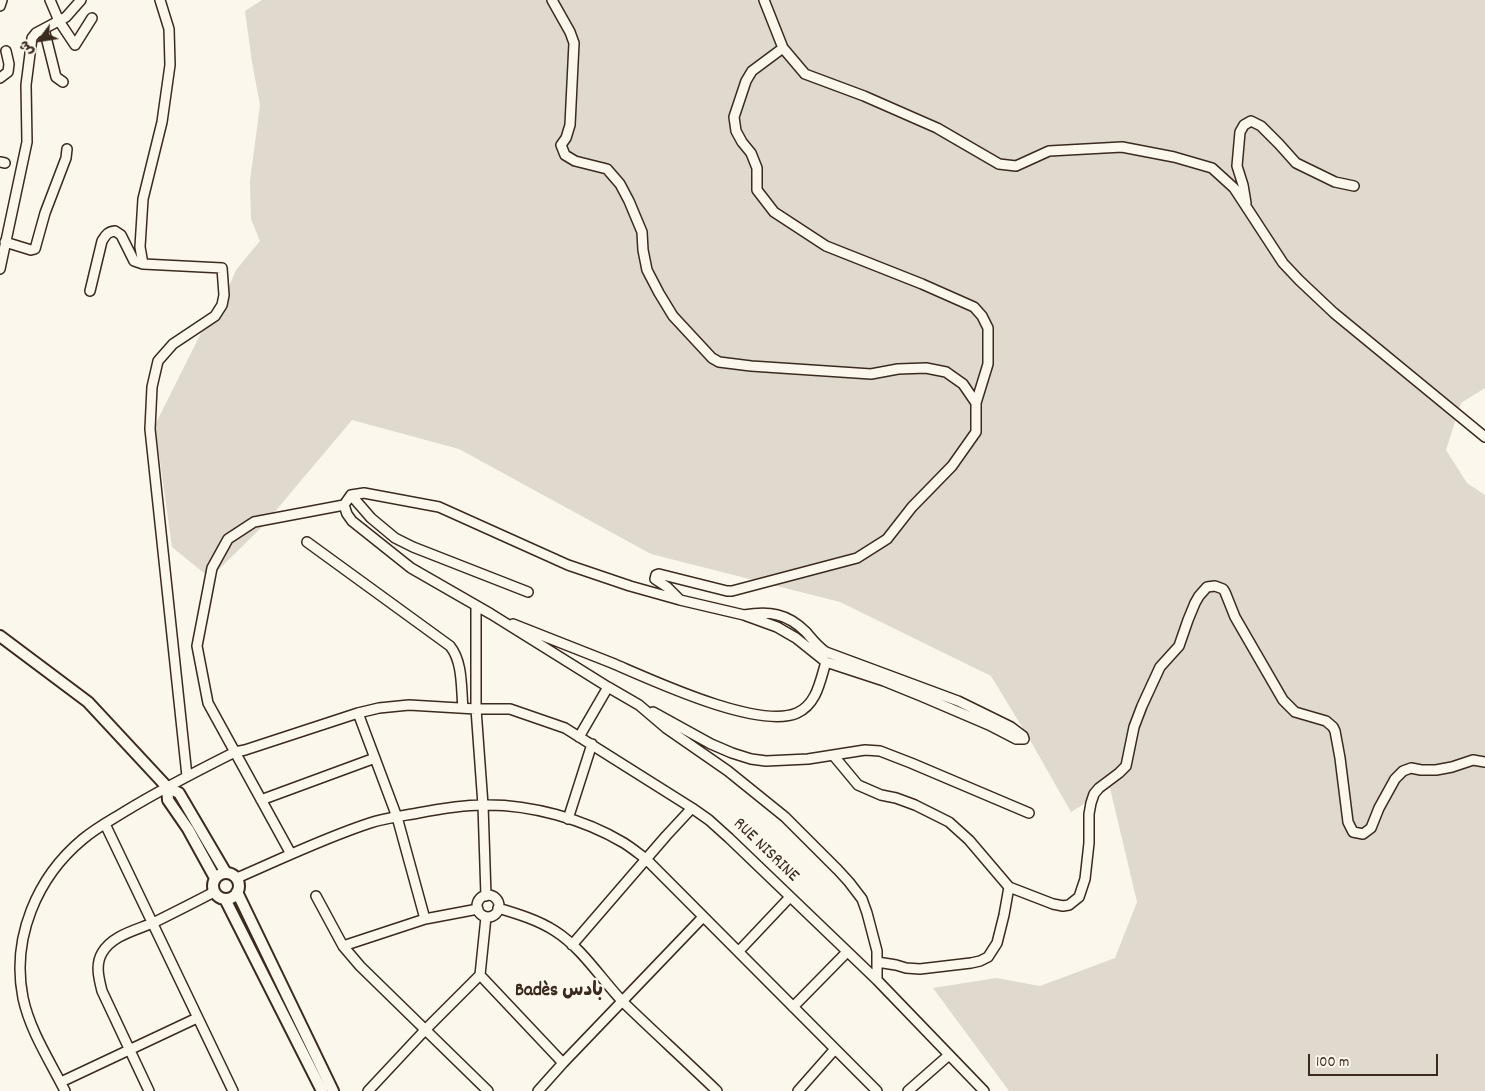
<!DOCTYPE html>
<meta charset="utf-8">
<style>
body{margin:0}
#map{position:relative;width:1485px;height:1091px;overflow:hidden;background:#fbf7ec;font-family:Dekko,"Playpen Sans Arabic",sans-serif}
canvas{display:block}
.north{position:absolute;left:15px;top:15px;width:50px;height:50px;-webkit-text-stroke:4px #fbf7ec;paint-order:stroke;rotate:239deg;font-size:14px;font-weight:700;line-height:20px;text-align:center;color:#3b2a1e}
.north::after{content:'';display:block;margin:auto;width:18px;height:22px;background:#3b2a1e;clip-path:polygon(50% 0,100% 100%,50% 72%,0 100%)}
.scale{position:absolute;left:1308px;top:1054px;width:130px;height:22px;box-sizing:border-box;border:2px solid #3b2a1e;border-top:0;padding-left:6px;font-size:15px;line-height:18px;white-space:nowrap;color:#3b2a1e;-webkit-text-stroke:4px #fbf7ec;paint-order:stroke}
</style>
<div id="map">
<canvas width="1485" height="1091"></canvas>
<div class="north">ش</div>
<div class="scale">100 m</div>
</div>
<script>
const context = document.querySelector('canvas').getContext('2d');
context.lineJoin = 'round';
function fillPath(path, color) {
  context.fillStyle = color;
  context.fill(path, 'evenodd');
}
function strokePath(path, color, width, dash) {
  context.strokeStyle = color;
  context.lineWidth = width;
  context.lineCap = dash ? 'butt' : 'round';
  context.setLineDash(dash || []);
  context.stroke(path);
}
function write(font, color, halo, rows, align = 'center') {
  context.font = font + ' Dekko,"Playpen Sans Arabic",sans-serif';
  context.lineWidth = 4.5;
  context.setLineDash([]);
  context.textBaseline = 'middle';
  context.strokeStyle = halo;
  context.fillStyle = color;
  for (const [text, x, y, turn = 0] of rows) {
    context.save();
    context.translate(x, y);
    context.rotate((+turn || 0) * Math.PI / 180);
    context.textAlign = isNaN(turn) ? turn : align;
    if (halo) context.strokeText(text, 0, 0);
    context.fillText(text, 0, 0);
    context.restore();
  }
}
fillPath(new Path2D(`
 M 262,0 L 1485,0 L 1485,388 L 1461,403 L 1446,450 L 1467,483 L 1485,495 L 1485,1091 L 1009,1091 L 933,988 L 996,978 L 1040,986 L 1115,958 L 1137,902 L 1110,788 L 1071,812 L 1030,740 L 991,676 L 840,602 L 651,554 L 459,449 L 352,420 L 262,527 L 210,578 L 172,547 L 155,425 L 201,333 L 230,284 L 236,270 L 260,241 L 251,219 L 250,181 L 260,105 L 252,62 L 245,11 Z`), '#dfd9ce');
const minor = new Path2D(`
 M 50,0 L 59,21 L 75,45 L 92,18
 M 160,0 L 169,29 L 170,65 L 162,122 L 143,199 L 140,247 L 143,264 L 222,268 L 224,295 L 222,305 L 215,316 L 173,344 L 158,361 L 152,387 L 150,429 L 187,776
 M 552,0 L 570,32 L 574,43 L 570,125 L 566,138 L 561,145 L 565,155 L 575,161 L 607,169 L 620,184 L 629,201 L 642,232 L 643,250 L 647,270 L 659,293 L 673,316 L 712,358 L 719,362 L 751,366 L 871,374 L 898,369 L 926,368 L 946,372 L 963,384 L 976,403 L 976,432 L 952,466 L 912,507 L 887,539 L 857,558 L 732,591 L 727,591 L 659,574 L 656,575 L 655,579 L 667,587 L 680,600
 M 764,0 L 783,48 L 805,74 L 864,96 L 937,128 L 999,164 L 1016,166 L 1049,151 L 1122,147 L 1174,157 L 1212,168 L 1234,188 L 1283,263 L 1299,280 L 1334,313 L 1485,437
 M 0,6 L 2,0
 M 44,29 L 56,77 L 63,82
 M 783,48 L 752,71 L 746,81 L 734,117 L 736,131 L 742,142 L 751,153 L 757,168 L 757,190 L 774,212 L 826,246 L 922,284 L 974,307 L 982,316 L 988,328 L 988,364 L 976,403
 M 0,78 L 8,72 L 9,64 L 6,51
 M 0,162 L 5,163
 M 1246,203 L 1243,185 L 1237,166 L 1240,132 L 1244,125 L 1251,121 L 1261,126 L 1279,144 L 1296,163 L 1335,182 L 1354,186
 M 5,242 L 31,250 L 35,249 L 45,213 L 66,158 L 67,149
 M 0,269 L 27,142 L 26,85 L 32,38 L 36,33 L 66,17 L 81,0
 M 90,291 L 102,241 C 106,235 107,232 115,231 L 121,235 L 134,261 L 143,264
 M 351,495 L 371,518 L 395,538 L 413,547 L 528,592
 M 344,505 L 347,514 L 352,521 L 411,568 L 491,614 L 608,687 L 639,705 L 666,728 L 728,771 L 785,817 L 838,870 L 849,882 L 862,899 L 867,913 L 877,951 L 877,980
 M 307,542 L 450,646 C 463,662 461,688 463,708
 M 476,607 L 476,709 L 483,805 L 486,896
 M 513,624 C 546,637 579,650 612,663 C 652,680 758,730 797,713 C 817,704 820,681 826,662
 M 653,712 L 711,744 L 732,753 L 751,759 L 766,761 L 808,759 L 865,750 L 880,751 L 911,763 L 1029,813
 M 358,713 L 397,817 L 425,919
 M 579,737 L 608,687
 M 833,755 L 858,785 L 881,795 L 896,798 L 915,805 L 949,822 L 969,840 L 1009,887 L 1053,904 L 1063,906 L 1069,905 L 1079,897 L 1085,879 L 1089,843 L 1089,814 L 1091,803 L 1094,794 L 1099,788 L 1119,773 L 1126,766 L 1134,727 L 1142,706 L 1160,667 L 1179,646 L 1188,620 L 1195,603 L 1199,596 L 1207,587 L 1215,586 L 1223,589 L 1225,592 L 1235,617 L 1283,700 L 1295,712 L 1326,721 L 1333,727 L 1335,731 L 1340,758 L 1348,822 L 1353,832 L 1363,834 L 1371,828 L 1379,808 L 1395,779 L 1403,771 L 1411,768 L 1421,770 L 1436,770 L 1452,767 L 1473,760 L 1485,762
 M 261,800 L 375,758
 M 568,819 L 592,744
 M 105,824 L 233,1091
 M 291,854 L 208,703 L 197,646 L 212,568 L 228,539 L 254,522 L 344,505 L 351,495 L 364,493 L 439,507 L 568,565 L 630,586 L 680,600 L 744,615 L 777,627 L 796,638 L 826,662 L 884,681 L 921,696 L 989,725 L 1016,739 L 1024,739 L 1023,736 L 1011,727 L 958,701 L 826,652 C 818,647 812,639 806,632 C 787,613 769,611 744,615
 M 237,878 C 281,859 324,838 370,823 C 385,818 402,816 418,813 C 439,809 461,805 483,805 C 530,804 584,819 624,843 C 632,848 639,854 646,859 L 877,1091
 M477 906a11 11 0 1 1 22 0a11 11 0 1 1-22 0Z
 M 316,896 L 343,946 L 360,966 L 488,1091
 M 498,908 C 518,914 538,920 555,931 C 582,948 601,979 623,1002 C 654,1032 686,1061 717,1091
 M 572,945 L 666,836 L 692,808
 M 343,946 L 425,919 L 478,909
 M 739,951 L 790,897
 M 877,962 L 896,965 L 906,968 L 920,969 L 971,963 L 980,961 L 988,957 L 997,943 L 1004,915 L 1009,887
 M 480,975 L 563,1063
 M 793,1007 L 847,952
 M 61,1082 L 197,1018
 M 65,1091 C 50,1061 30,1031 23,998 C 11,938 37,877 83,839 C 96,828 111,820 124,812 C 160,790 197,771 235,752 L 245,750 L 358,713 L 379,708 L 409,705 L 476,709 L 510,709 L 565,728 L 692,808 L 709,820 L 729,838 L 877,980 L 984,1091
 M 149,1091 L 102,991 C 99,979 95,965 102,953 C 112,935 137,930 155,922 C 175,912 195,902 214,892
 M 368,1091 L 426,1029 L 480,975 L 486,917
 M 538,1091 L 563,1063 L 703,917
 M 798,1091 L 835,1049
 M 908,1091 L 949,1055`);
const tertiary = new Path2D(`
 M 0,636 L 88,702 L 167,787 L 179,793 L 226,873
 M 167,787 L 168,800 L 188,829 L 215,878
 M213 886a13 13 0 1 1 26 0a13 13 0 1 1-26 0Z
 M 237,892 L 333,1091
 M 225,899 L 322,1091`);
strokePath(minor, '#3b2a1e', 12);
strokePath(tertiary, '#3b2a1e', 14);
strokePath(minor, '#fbf7ec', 9);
strokePath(tertiary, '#fbf7ec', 10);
write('18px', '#3b2a1e', '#fbf7ec', [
 ["RUE NISRINE",765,851,44]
]);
write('bold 19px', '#3b2a1e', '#fbf7ec', [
 ["Badès بادس",559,992]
]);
</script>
